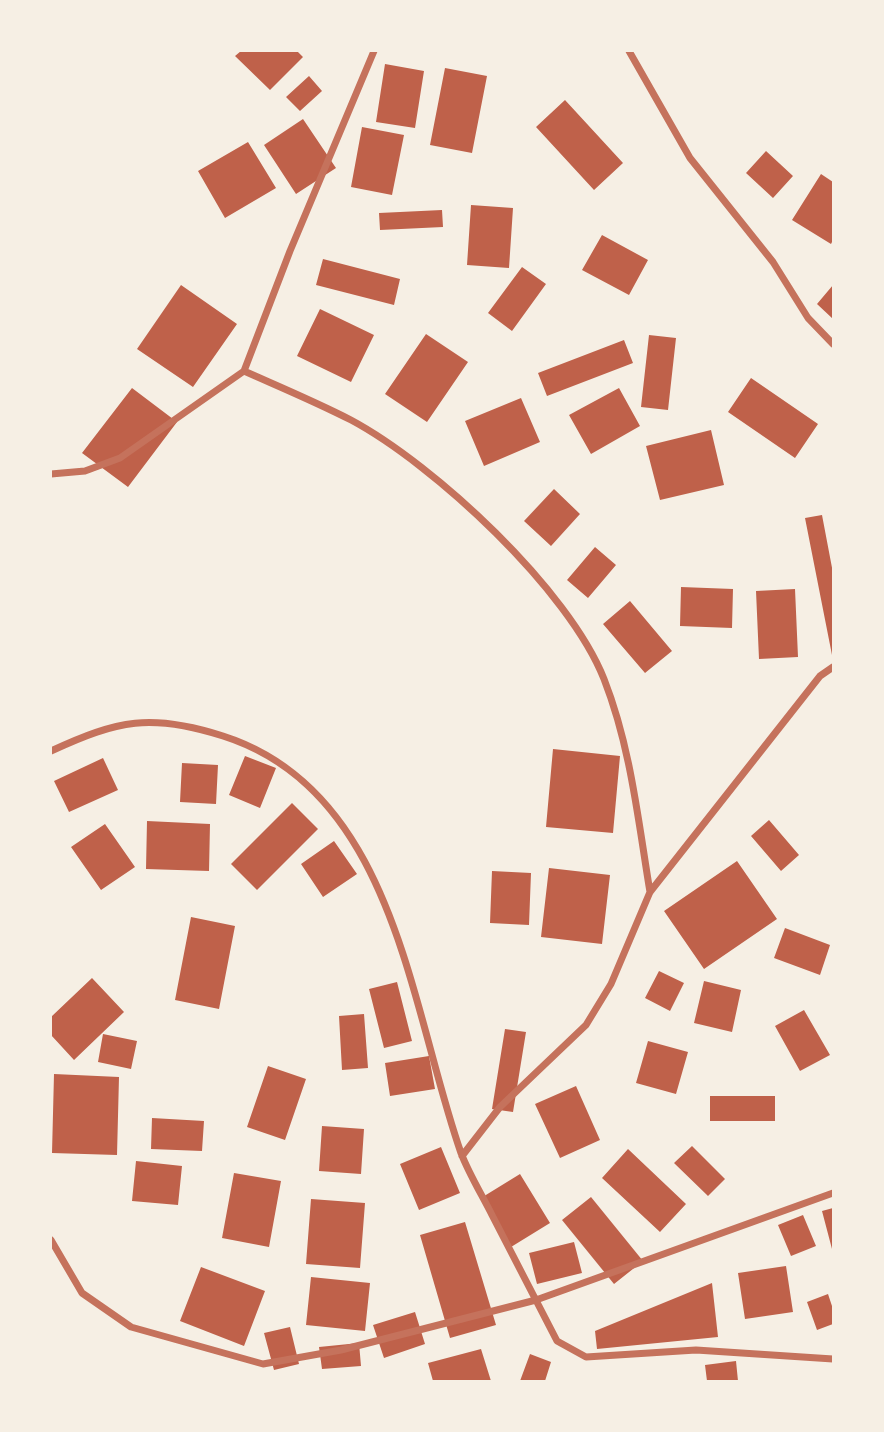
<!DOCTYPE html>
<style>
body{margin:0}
#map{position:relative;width:884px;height:1432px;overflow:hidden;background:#f6efe4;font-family:Arial,sans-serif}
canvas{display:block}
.frame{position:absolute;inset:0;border:52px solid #f6efe4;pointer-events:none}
</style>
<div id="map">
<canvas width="884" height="1432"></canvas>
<div class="frame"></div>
</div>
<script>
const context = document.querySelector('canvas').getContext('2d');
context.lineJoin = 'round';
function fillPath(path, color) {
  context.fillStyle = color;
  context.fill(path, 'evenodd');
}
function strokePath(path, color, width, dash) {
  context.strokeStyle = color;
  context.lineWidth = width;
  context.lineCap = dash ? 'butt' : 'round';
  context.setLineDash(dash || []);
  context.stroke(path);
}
fillPath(new Path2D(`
 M 241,51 L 297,51 L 303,57 L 270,90 L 235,56 Z
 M 385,64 L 424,71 L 415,128 L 376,122 Z
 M 445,68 L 487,76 L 472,153 L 430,145 Z
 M 309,76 L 322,91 L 300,111 L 286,97 Z
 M 565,100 L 623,163 L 594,190 L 536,127 Z
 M 303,119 L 336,168 L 296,194 L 264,145 Z
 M 362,127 L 404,135 L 392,195 L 351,187 Z
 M 248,142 L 276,188 L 225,218 L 198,171 Z
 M 766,151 L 793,176 L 773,198 L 746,173 Z
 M 821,174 L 833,182 L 833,240 L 831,244 L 792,220 Z
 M 471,205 L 513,208 L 509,268 L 467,265 Z
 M 442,210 L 443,227 L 380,230 L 379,213 Z
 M 602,235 L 648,260 L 629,295 L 582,270 Z
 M 323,259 L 400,279 L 394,305 L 316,285 Z
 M 522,267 L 546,284 L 512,331 L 488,313 Z
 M 181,285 L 237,324 L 193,387 L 137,349 Z
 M 833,285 L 833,319 L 817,304 Z
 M 320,309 L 374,335 L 351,382 L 297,356 Z
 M 426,334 L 468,362 L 427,422 L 385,394 Z
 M 649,335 L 676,338 L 668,410 L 641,407 Z
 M 624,340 L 633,363 L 547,396 L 538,373 Z
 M 751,378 L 818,424 L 795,458 L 728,412 Z
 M 132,388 L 177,422 L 128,487 L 82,453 Z
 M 619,388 L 640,426 L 591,454 L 569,415 Z
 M 521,398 L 540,442 L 484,466 L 465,421 Z
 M 711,430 L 724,485 L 660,500 L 646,446 Z
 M 554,489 L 580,514 L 551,546 L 524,521 Z
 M 822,515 L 833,573 L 832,655 L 805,518 Z
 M 595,547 L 616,565 L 588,598 L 567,580 Z
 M 681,587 L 733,589 L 732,628 L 680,626 Z
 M 795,589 L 798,657 L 759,659 L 756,591 Z
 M 630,601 L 672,651 L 645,673 L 603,624 Z
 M 553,749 L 620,756 L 613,833 L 546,827 Z
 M 245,756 L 276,768 L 260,808 L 229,795 Z
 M 103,758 L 118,790 L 69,812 L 54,781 Z
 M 182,763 L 218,765 L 216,804 L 180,802 Z
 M 292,803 L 318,829 L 257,890 L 231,864 Z
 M 769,820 L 799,855 L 781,871 L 751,836 Z
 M 147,821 L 210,824 L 209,871 L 146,869 Z
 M 105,824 L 135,867 L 101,890 L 71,847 Z
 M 334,841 L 357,874 L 323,897 L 301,864 Z
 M 737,861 L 777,919 L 704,969 L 664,911 Z
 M 549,868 L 610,875 L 602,944 L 541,937 Z
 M 492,871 L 531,873 L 529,925 L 490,923 Z
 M 191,917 L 235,926 L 219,1009 L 175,1000 Z
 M 785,928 L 830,945 L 820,975 L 774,958 Z
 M 659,971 L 684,983 L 670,1011 L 645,998 Z
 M 92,978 L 124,1012 L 74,1060 L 51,1035 L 51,1017 Z
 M 704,981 L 741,990 L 732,1032 L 694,1023 Z
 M 397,982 L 412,1041 L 384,1048 L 369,989 Z
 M 804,1010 L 830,1055 L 800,1071 L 775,1026 Z
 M 364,1014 L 368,1068 L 342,1070 L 339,1016 Z
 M 505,1029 L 526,1032 L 513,1112 L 492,1109 Z
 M 103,1034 L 137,1041 L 131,1069 L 98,1062 Z
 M 648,1041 L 688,1052 L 676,1094 L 636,1083 Z
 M 429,1056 L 435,1089 L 390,1096 L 385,1063 Z
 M 268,1066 L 306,1079 L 285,1140 L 247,1127 Z
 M 54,1074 L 119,1077 L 117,1155 L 52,1153 Z
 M 576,1086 L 600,1140 L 560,1158 L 535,1104 Z
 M 710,1096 L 775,1096 L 775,1121 L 710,1121 Z
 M 152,1118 L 204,1121 L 202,1151 L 151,1149 Z
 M 322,1126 L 364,1129 L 361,1174 L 319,1171 Z
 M 692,1146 L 725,1179 L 708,1196 L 674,1163 Z
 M 441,1147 L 460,1193 L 419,1210 L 400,1164 Z
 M 628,1149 L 686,1204 L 660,1232 L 602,1178 Z
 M 136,1161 L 182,1166 L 178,1205 L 132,1201 Z
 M 234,1173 L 281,1181 L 269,1247 L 222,1238 Z
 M 520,1174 L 550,1223 L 511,1247 L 481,1198 Z
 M 591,1197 L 643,1261 L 614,1284 L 562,1220 Z
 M 311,1199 L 365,1203 L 360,1268 L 306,1264 Z
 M 833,1208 L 833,1249 L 832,1249 L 822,1211 Z
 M 803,1215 L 816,1246 L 791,1256 L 778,1225 Z
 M 465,1222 L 496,1325 L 450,1338 L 420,1235 Z
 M 574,1242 L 582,1273 L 537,1284 L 529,1253 Z
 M 786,1266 L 793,1312 L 745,1319 L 738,1273 Z
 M 201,1267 L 265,1291 L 244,1346 L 180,1321 Z
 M 311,1277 L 370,1283 L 365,1331 L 306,1325 Z
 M 712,1283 L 718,1337 L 597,1349 L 595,1331 Z
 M 828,1294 L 833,1309 L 833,1324 L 817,1330 L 807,1302 Z
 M 415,1312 L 425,1344 L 384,1358 L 373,1325 Z
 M 290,1327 L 299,1364 L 274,1370 L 264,1333 Z
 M 359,1343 L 361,1366 L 322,1369 L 319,1347 Z
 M 481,1349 L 491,1381 L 433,1381 L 428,1363 Z
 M 530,1354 L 551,1362 L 545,1381 L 520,1381 Z
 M 736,1361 L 738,1381 L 707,1381 L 705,1365 Z`), '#bf614a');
strokePath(new Path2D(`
 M 629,51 L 690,158 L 773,262 L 808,318 L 833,344
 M 244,371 C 280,387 316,402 351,420 C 435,465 569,590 604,679 C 631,748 638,820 650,892
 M 51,474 L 85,471 L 120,458 L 244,371 L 290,251 L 374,51
 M 51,751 C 118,720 151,713 223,736 C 395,791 410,1008 461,1153 C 469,1174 482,1195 492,1215 C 514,1257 535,1299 557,1341 L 586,1357 L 696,1350 L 833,1359
 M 462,1156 L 500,1107 L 586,1025 L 611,984 L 650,892 L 820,676 L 833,667
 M 51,1240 L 82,1293 L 131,1327 L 263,1364 L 341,1350 L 536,1300 L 833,1193`), '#c5725c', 7);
</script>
